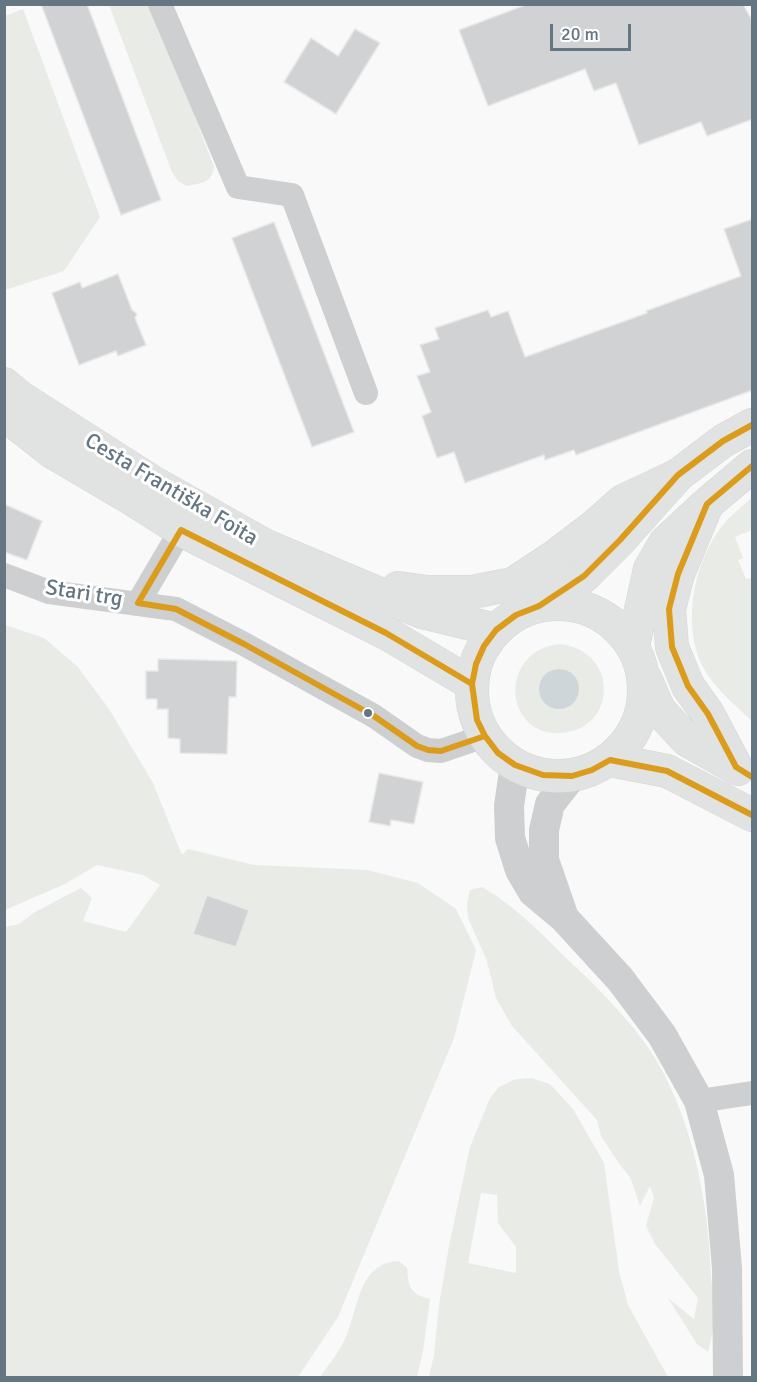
<!DOCTYPE html>
<meta charset="utf-8">
<style>
body{margin:0}
#map{position:relative;width:757px;height:1382px;overflow:hidden;background:#f9f9f9;font-family:Signika,sans-serif}
canvas{display:block}
.frame{position:absolute;inset:0;border:6px solid #657683;pointer-events:none}
.scale{position:absolute;left:550px;top:24px;width:81px;height:27px;box-sizing:border-box;border:3px solid #657683;border-top:0;padding-left:8px;font-size:18px;line-height:21px;white-space:nowrap;color:#657683;-webkit-text-stroke:4px #fff;paint-order:stroke}
</style>
<div id="map">
<canvas width="757" height="1382"></canvas>
<div class="frame"></div>
<div class="scale">20 m</div>
</div>
<script>
const context = document.querySelector('canvas').getContext('2d');
context.lineJoin = 'round';
function fillPath(path, color) {
  context.fillStyle = color;
  context.fill(path, 'evenodd');
}
function strokePath(path, color, width, dash) {
  context.strokeStyle = color;
  context.lineWidth = width;
  context.lineCap = dash ? 'butt' : 'round';
  context.setLineDash(dash || []);
  context.stroke(path);
}
function write(font, color, halo, rows, align = 'center') {
  context.font = font + ' Signika,sans-serif';
  context.lineWidth = 6;
  context.setLineDash([]);
  context.textBaseline = 'middle';
  context.strokeStyle = halo;
  context.fillStyle = color;
  for (const [text, x, y, turn = 0] of rows) {
    context.save();
    context.translate(x, y);
    context.rotate((+turn || 0) * Math.PI / 180);
    context.textAlign = isNaN(turn) ? turn : align;
    if (halo) context.strokeText(text, 0, 0);
    context.fillText(text, 0, 0);
    context.restore();
  }
}
fillPath(new Path2D(`
 M 109,5 L 152,5 L 214,167 C 212,183 201,183 187,186 L 178,181 L 172,172 Z
 M 23,9 L 100,217 L 64,271 L 5,290 L 5,16 Z
 M 752,498 L 752,530 L 735,537 L 743,558 L 738,560 L 746,579 L 751,578 L 752,582 L 752,721 C 735,705 714,688 703,667 C 680,622 695,555 728,519 C 736,512 744,504 752,498 Z
 M 5,625 L 44,638 L 77,666 L 109,709 L 153,783 L 182,855 L 188,849 L 254,865 L 367,870 L 418,883 L 456,909 L 476,950 L 454,1038 L 338,1317 L 298,1377 L 5,1377 L 5,927 L 19,924 L 35,912 L 81,888 L 92,898 L 83,921 L 126,932 L 160,885 L 143,875 L 97,865 L 65,884 L 5,910 Z
 M 561,644 C 621,653 616,731 560,733 C 503,736 498,649 561,644 Z
 M 482,887 C 513,905 537,929 562,954 C 598,988 643,1031 665,1076 C 696,1138 708,1206 711,1275 C 712,1291 715,1309 713,1325 C 713,1334 710,1343 708,1352 L 697,1344 L 668,1298 L 694,1319 L 698,1298 L 655,1244 L 646,1226 L 654,1198 L 650,1186 L 640,1206 L 630,1177 L 620,1165 L 601,1136 L 597,1120 L 512,1026 L 496,998 L 487,961 L 468,918 L 467,903 L 470,890 Z
 M 531,1078 L 550,1084 L 573,1109 L 604,1163 L 619,1271 L 628,1305 L 668,1377 L 429,1377 L 434,1355 L 439,1305 L 449,1246 L 470,1147 L 490,1098 L 499,1087 L 516,1079 ZM 481,1193 L 497,1195 L 498,1223 L 516,1247 L 516,1273 L 468,1263 Z
 M 399,1261 L 407,1268 C 409,1288 409,1293 430,1299 L 423,1351 L 417,1377 L 320,1377 C 329,1364 342,1349 347,1334 C 359,1305 359,1263 399,1261 Z`), '#e8ebe6');
fillPath(new Path2D(`
 M539 689a20 20 0 1 1 40 0a20 20 0 1 1-40 0Z`), '#ced6d9');
const building = new Path2D(`
 M 41,4 L 87,4 L 161,200 L 121,215 Z
 M 528,4 L 743,4 L 753,22 L 753,119 L 707,136 L 701,122 L 639,145 L 616,83 L 594,91 L 585,69 L 488,106 L 459,30 Z
 M 355,29 L 380,43 L 336,114 L 284,82 L 311,38 L 338,56 Z
 M 753,219 L 753,390 L 576,455 L 574,450 L 545,460 L 544,455 L 465,483 L 454,452 L 437,458 L 422,416 L 431,412 L 417,376 L 430,372 L 420,345 L 439,339 L 435,328 L 488,310 L 491,317 L 508,311 L 525,357 L 647,313 L 646,311 L 741,276 L 724,229 Z
 M 274,222 L 354,432 L 312,447 L 232,238 Z
 M 118,274 L 132,310 L 137,314 L 135,318 L 146,345 L 118,356 L 116,351 L 79,365 L 52,293 L 80,282 L 82,288 Z
 M 4,504 L 42,521 L 27,560 L 4,552 Z
 M 158,659 L 237,661 L 236,697 L 229,697 L 227,754 L 180,753 L 180,739 L 168,738 L 168,709 L 157,709 L 157,699 L 146,699 L 146,671 L 158,671 Z
 M 379,773 L 423,782 L 414,824 L 391,820 L 390,826 L 369,822 Z
 M 207,895 L 249,910 L 236,947 L 193,934 Z`);
fillPath(building, '#d0d2d3');
strokePath(building, '#e8e8e8', 1.5);
const secondary = new Path2D(`
 M 4,384 L 21,398 L 154,483 L 266,546 L 422,612 L 496,630
 M 4,414 L 51,451 L 124,494 L 181,530 L 386,633 L 472,684
 M 398,588 L 428,592 L 472,592 L 513,584 L 554,557 L 596,525 L 623,501 L 678,475`);
const primary = new Path2D(`
 M 707,504 L 678,574 L 669,609 L 672,647 L 688,686 L 708,714 L 736,767
 M472 690a86 86 0 1 1 172 0a86 86 0 1 1-172 0Z
 M 539,606 L 584,576 L 620,540 L 678,475 L 723,441 L 752,425
 M 633,646 L 650,569 L 665,543 L 707,504 L 752,466
 M 645,678 L 659,710 L 687,740 L 738,769
 M 610,760 L 667,771 L 752,815`);
strokePath(secondary, '#d5d6d7', 34);
strokePath(primary, '#d5d6d7', 34);
strokePath(new Path2D(`
 M 160,4 L 238,187 L 292,195 L 366,393
 M 4,575 L 49,592 L 176,609 L 244,644 L 374,716 L 417,746 L 428,750 L 441,751 L 485,736
 M 138,603 L 181,530
 M 699,1101 L 752,1093`), '#cecfd0', 24);
strokePath(new Path2D(`
 M 515,765 L 509,806 L 510,838 L 520,870 L 533,892 L 564,918 L 620,979 L 662,1035 L 699,1101 L 719,1175 L 727,1268 L 728,1378
 M 564,918 L 544,860 L 544,830 L 550,804 L 572,776`), '#cecfd0', 30);
strokePath(secondary, '#e1e2e2', 33);
strokePath(primary, '#e1e2e2', 33);
strokePath(new Path2D(`
 M 752,425 L 723,441 L 678,475 L 620,540 L 584,576 L 539,606 L 516,615 L 496,630 L 484,646 L 476,664 L 472,684 L 477,720 L 485,736 L 498,753 L 515,765 L 543,775 L 572,776 L 592,770 L 610,760 L 667,771 L 752,815
 M 752,466 L 707,504 L 678,574 L 669,609 L 672,647 L 688,686 L 708,714 L 736,767 L 752,777
 M 472,684 L 386,633 L 181,530 L 138,603 L 176,609 L 244,644 L 374,716 L 417,746 L 428,750 L 441,751 L 485,736`), '#da9c1a', 6);
for (const [x, y, r, color] of [
 [368,713,5,"#657683"]
]) {
  const dot = new Path2D();
  dot.arc(x, y, r, 0, 2 * Math.PI);
  context.fillStyle = color;
  context.fill(dot);
  strokePath(dot, '#fff', 2);
}
write('22px', '#657683', '#fff', [
 ["Cesta Františka Foita",171,490,31],
 ["Stari trg",84,594,9]
]);
</script>
